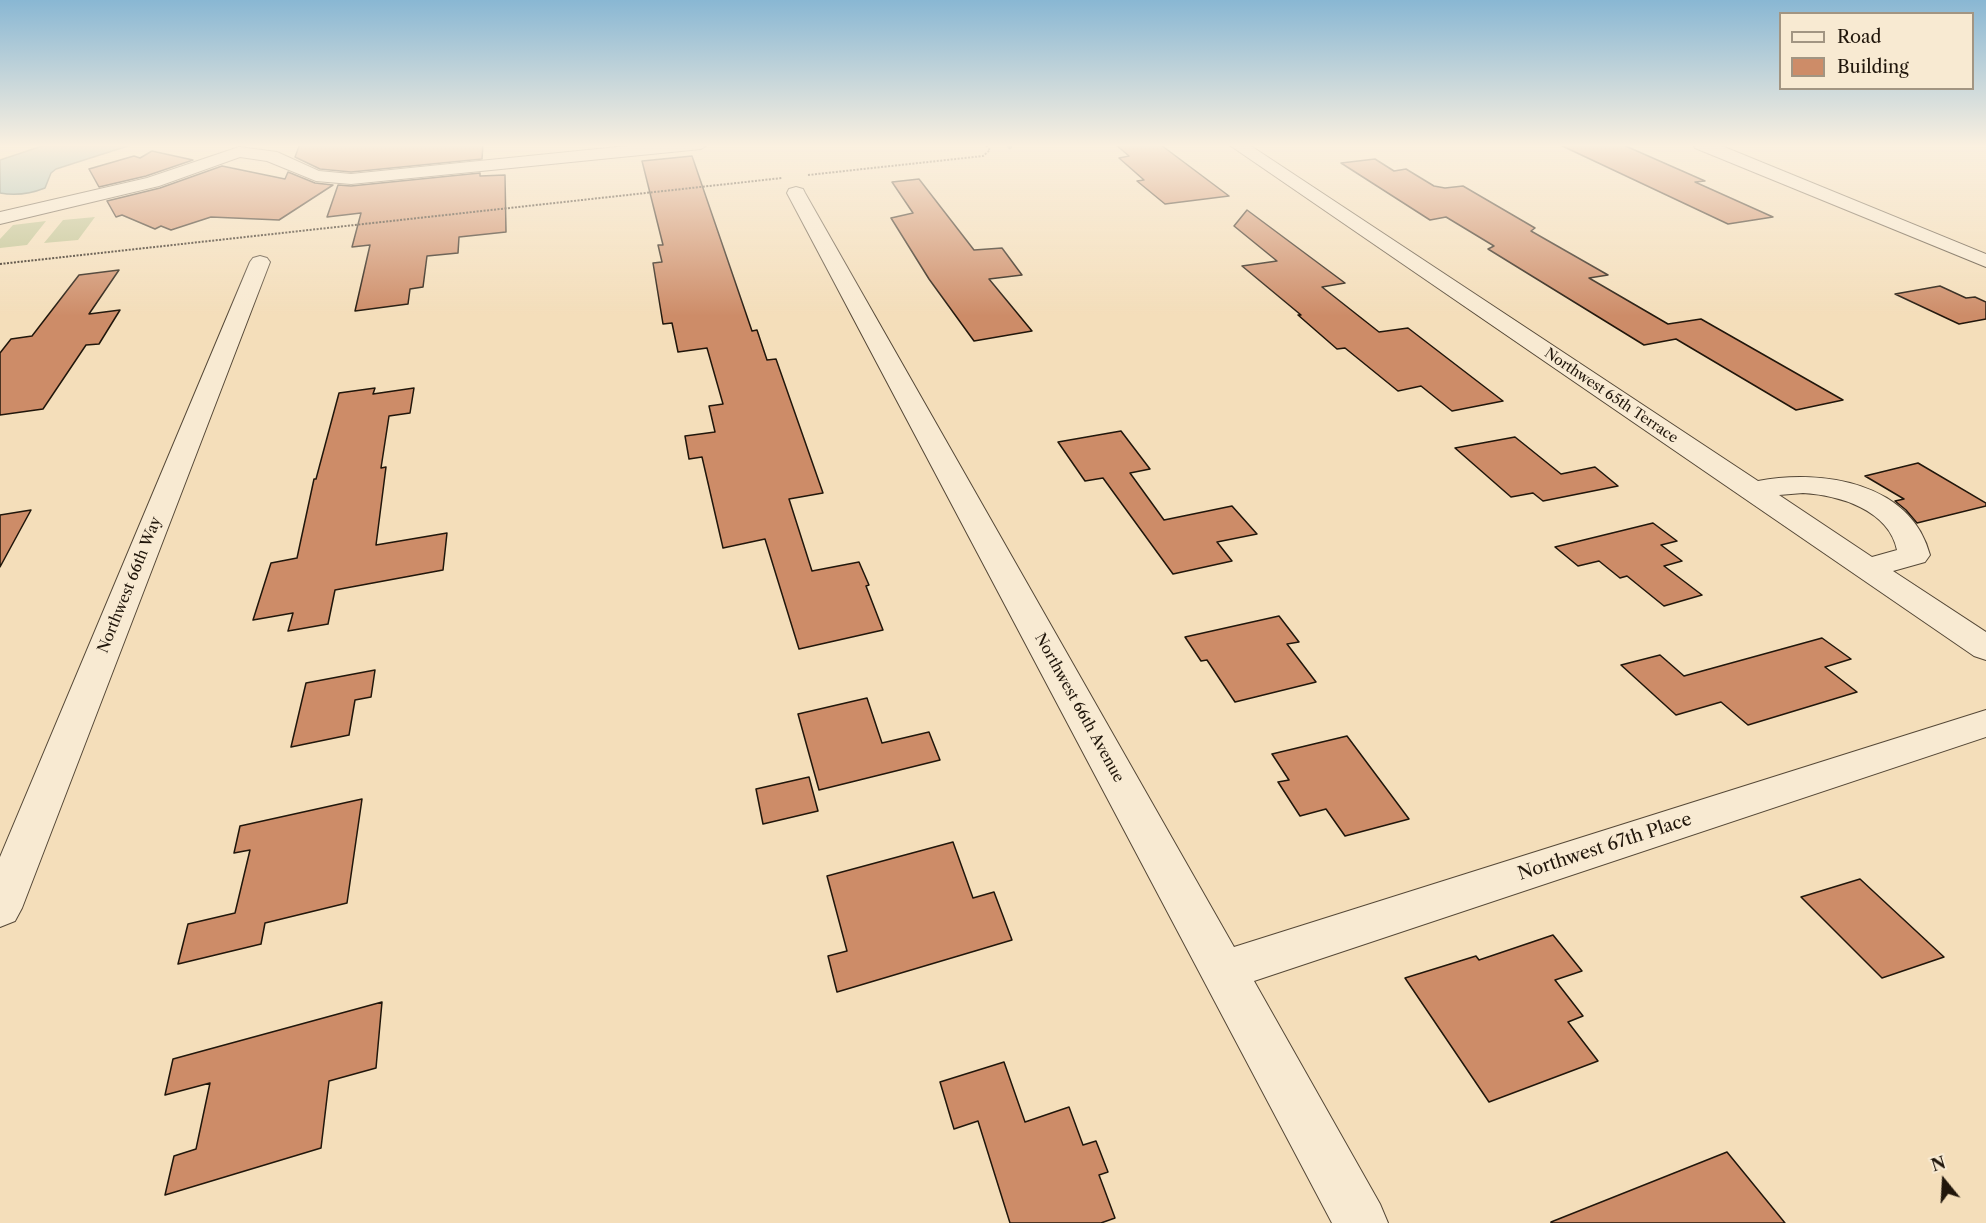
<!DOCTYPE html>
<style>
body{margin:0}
#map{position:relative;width:1986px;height:1223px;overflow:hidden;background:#f4deba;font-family:"Libre Caslon Text",serif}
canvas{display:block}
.legend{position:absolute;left:1779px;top:12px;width:195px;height:78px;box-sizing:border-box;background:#f8ead2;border:2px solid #a29582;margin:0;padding:8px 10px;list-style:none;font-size:18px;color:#20160b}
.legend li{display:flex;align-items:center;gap:12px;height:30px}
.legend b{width:30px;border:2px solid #a29582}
.north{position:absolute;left:1914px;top:1151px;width:60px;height:60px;-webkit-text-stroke:4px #f8ead2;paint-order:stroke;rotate:342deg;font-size:16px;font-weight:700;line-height:24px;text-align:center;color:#20160b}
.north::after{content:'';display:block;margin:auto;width:21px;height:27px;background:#20160b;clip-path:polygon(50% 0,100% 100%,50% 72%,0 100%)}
</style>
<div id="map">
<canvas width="1986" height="1223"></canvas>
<ul class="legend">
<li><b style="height:8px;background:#f8ead2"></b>Road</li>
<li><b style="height:16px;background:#cd8c68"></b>Building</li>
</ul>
<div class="north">N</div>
</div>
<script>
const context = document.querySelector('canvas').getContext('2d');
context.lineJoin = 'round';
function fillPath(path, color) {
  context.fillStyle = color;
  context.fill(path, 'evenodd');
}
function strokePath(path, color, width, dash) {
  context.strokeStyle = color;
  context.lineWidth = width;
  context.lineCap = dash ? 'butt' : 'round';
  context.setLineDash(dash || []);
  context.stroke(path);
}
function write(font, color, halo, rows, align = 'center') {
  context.font = font + ' "Libre Caslon Text",serif';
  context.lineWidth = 4.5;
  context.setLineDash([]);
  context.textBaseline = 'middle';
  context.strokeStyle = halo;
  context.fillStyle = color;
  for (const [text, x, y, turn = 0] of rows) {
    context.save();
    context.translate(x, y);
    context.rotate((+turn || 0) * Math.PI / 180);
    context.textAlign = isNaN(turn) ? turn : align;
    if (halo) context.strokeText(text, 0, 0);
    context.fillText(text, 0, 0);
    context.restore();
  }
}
fillPath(new Path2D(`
 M 95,217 L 78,240 L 44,243 L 63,220 Z
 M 46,221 L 27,245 L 0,248 L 0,239 L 13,225 Z`), '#bcc18f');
const water = new Path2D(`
 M 48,144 L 134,144 L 56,169 L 51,173 L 45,188 C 30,194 16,196 0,193 L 0,160 Z`);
fillPath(water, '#9cbcb3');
strokePath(water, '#6a7a70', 1.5);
strokePath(new Path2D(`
 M 1008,144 L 1010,147`), '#6a7a70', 4.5);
const building = new Path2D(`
 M 300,144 L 483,144 L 482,159 L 351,172 L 320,169 L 295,157 Z
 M 1115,144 L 1161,145 L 1229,196 L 1165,204 L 1137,181 L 1144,180 L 1119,158 L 1129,156 Z
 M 1558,144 L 1621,144 L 1705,181 L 1695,182 L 1773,217 L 1728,224 Z
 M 152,151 L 193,160 L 146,176 L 99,187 L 89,169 L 134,156 L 140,158 Z
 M 692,156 L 752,331 L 757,330 L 767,360 L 776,359 L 823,493 L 789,499 L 812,571 L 859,562 L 869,585 L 866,586 L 883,630 L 799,649 L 765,539 L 723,548 L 702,457 L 689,459 L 685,436 L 715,432 L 709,406 L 723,404 L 707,348 L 678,352 L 672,323 L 663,324 L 653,263 L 662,262 L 658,245 L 663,245 L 642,161 Z
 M 1375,159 L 1394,171 L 1406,169 L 1434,186 L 1445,188 L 1463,186 L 1535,228 L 1531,231 L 1608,275 L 1589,278 L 1668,324 L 1701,319 L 1843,400 L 1796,410 L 1676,339 L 1644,345 L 1488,249 L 1494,246 L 1446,217 L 1430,220 L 1341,163 Z
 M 222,166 L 285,179 L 288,172 L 315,183 L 333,185 L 279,220 L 211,217 L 171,230 L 161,226 L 155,229 L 122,215 L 116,217 L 107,201 L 160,188 Z
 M 480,173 L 480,176 L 505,175 L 506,232 L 459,237 L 458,253 L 427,256 L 423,287 L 410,289 L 408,304 L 355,311 L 370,245 L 352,247 L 361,213 L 327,217 L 338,185 L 351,186 Z
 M 919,179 L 974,250 L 1002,248 L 1022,275 L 989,279 L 1032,331 L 974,341 L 929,279 L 891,218 L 913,213 L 892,182 Z
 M 1247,210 L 1345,283 L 1322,287 L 1379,332 L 1408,328 L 1503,401 L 1452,411 L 1421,386 L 1398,391 L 1345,348 L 1337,349 L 1298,315 L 1301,315 L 1242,266 L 1277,261 L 1234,226 Z
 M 119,270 L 89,314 L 120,310 L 99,344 L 86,345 L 43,409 L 0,415 L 0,353 L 11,339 L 32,336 L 79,275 Z
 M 1940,286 L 1966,298 L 1975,297 L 1986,302 L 1986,319 L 1959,324 L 1895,294 Z
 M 375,388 L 373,394 L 414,388 L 410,413 L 389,416 L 381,468 L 386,467 L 376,545 L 447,533 L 443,570 L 335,590 L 328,624 L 288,631 L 293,613 L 253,620 L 271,563 L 297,558 L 314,479 L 316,479 L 339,393 Z
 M 1121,431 L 1150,469 L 1130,473 L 1164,520 L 1232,506 L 1257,534 L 1217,542 L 1232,561 L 1173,574 L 1103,478 L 1085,481 L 1058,442 Z
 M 1515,437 L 1561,474 L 1595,467 L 1618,486 L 1543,501 L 1533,493 L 1511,497 L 1455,448 Z
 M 1918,463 L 1986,503 L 1986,506 L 1917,523 L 1906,510 L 1895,501 L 1904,499 L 1865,476 Z
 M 31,510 L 0,567 L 0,515 Z
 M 1653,523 L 1677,541 L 1661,545 L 1682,561 L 1664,566 L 1702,595 L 1664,606 L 1627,576 L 1620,578 L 1599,561 L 1578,566 L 1555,547 Z
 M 1279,616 L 1299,642 L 1287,644 L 1316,682 L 1235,702 L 1207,660 L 1201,661 L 1185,637 Z
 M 1822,638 L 1851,659 L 1825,667 L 1857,692 L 1748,725 L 1721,702 L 1676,715 L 1621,665 L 1660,655 L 1684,676 Z
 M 375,670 L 371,697 L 355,700 L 349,735 L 291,747 L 306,683 Z
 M 867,698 L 882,743 L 929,732 L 940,760 L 819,790 L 798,714 Z
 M 1347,736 L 1409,819 L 1345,836 L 1326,809 L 1300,816 L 1278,782 L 1289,780 L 1272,754 Z
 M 809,777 L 818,811 L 763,824 L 756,789 Z
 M 362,799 L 347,903 L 265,923 L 261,944 L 178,964 L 188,924 L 235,913 L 250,850 L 234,853 L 240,826 Z
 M 953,842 L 973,898 L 994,892 L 1012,940 L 837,992 L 828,956 L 847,951 L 827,876 Z
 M 1860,879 L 1944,957 L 1882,978 L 1801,897 Z
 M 1553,935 L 1582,971 L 1555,980 L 1583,1016 L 1568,1022 L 1598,1061 L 1489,1102 L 1405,978 L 1476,956 L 1479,960 Z
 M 382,1002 L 376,1068 L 329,1081 L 321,1148 L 165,1195 L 174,1156 L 196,1149 L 210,1083 L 165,1095 L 173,1059 Z
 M 1004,1062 L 1025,1122 L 1069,1107 L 1083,1145 L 1096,1141 L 1108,1172 L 1099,1175 L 1115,1218 L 1101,1223 L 1010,1223 L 978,1121 L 954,1129 L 940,1082 Z
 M 1727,1152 L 1785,1223 L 1551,1223 L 1551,1222 Z`);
fillPath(building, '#cd8c68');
strokePath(building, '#20160b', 1.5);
const minor = new Path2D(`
 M 647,144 L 709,144 L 701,149 L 351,184 L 316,181 L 267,161 L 240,157 L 159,186 L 0,224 L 0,212 L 147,178 L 239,147 L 277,152 L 319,171 L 351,174 Z
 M 1228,144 L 1248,144 L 1758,481 C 1821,469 1911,482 1930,555 L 1925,562 L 1893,571 L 1986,632 L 1986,660 L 1974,656 ZM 1803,493 C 1839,495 1889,510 1897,550 L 1872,557 L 1779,495 Z
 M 1693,144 L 1717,144 L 1986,254 L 1986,267 L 1695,148 Z
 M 796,187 L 803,189 L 805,193 L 1234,947 L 1986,710 L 1986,737 L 1254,981 L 1380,1204 L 1388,1223 L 1332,1223 L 787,193 L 789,189 Z
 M 260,256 L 267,258 L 270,262 L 22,908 L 15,921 L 0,927 L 0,857 L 250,262 L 253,258 Z`);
strokePath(minor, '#554837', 2);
strokePath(new Path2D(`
 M 808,175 L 983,156 L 990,150 L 985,144
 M 0,264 L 782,178`), '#20160b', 2, [2, 1.5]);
fillPath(minor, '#f8ead2');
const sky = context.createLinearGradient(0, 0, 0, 316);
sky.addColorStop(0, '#89b7d3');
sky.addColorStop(0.46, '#faf0e0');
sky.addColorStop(1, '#faf0e000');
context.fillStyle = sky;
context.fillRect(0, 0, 1986, 316);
write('14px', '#20160b', '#f8ead2', [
 ["Northwest 65th Terrace",1611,396,34]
]);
write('15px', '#20160b', '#f8ead2', [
 ["Northwest 66th Way",130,585,-68],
 ["Northwest 66th Avenue",1079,708,61]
]);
write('18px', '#20160b', '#f8ead2', [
 ["Northwest 67th Place",1605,847,-18]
]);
</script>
